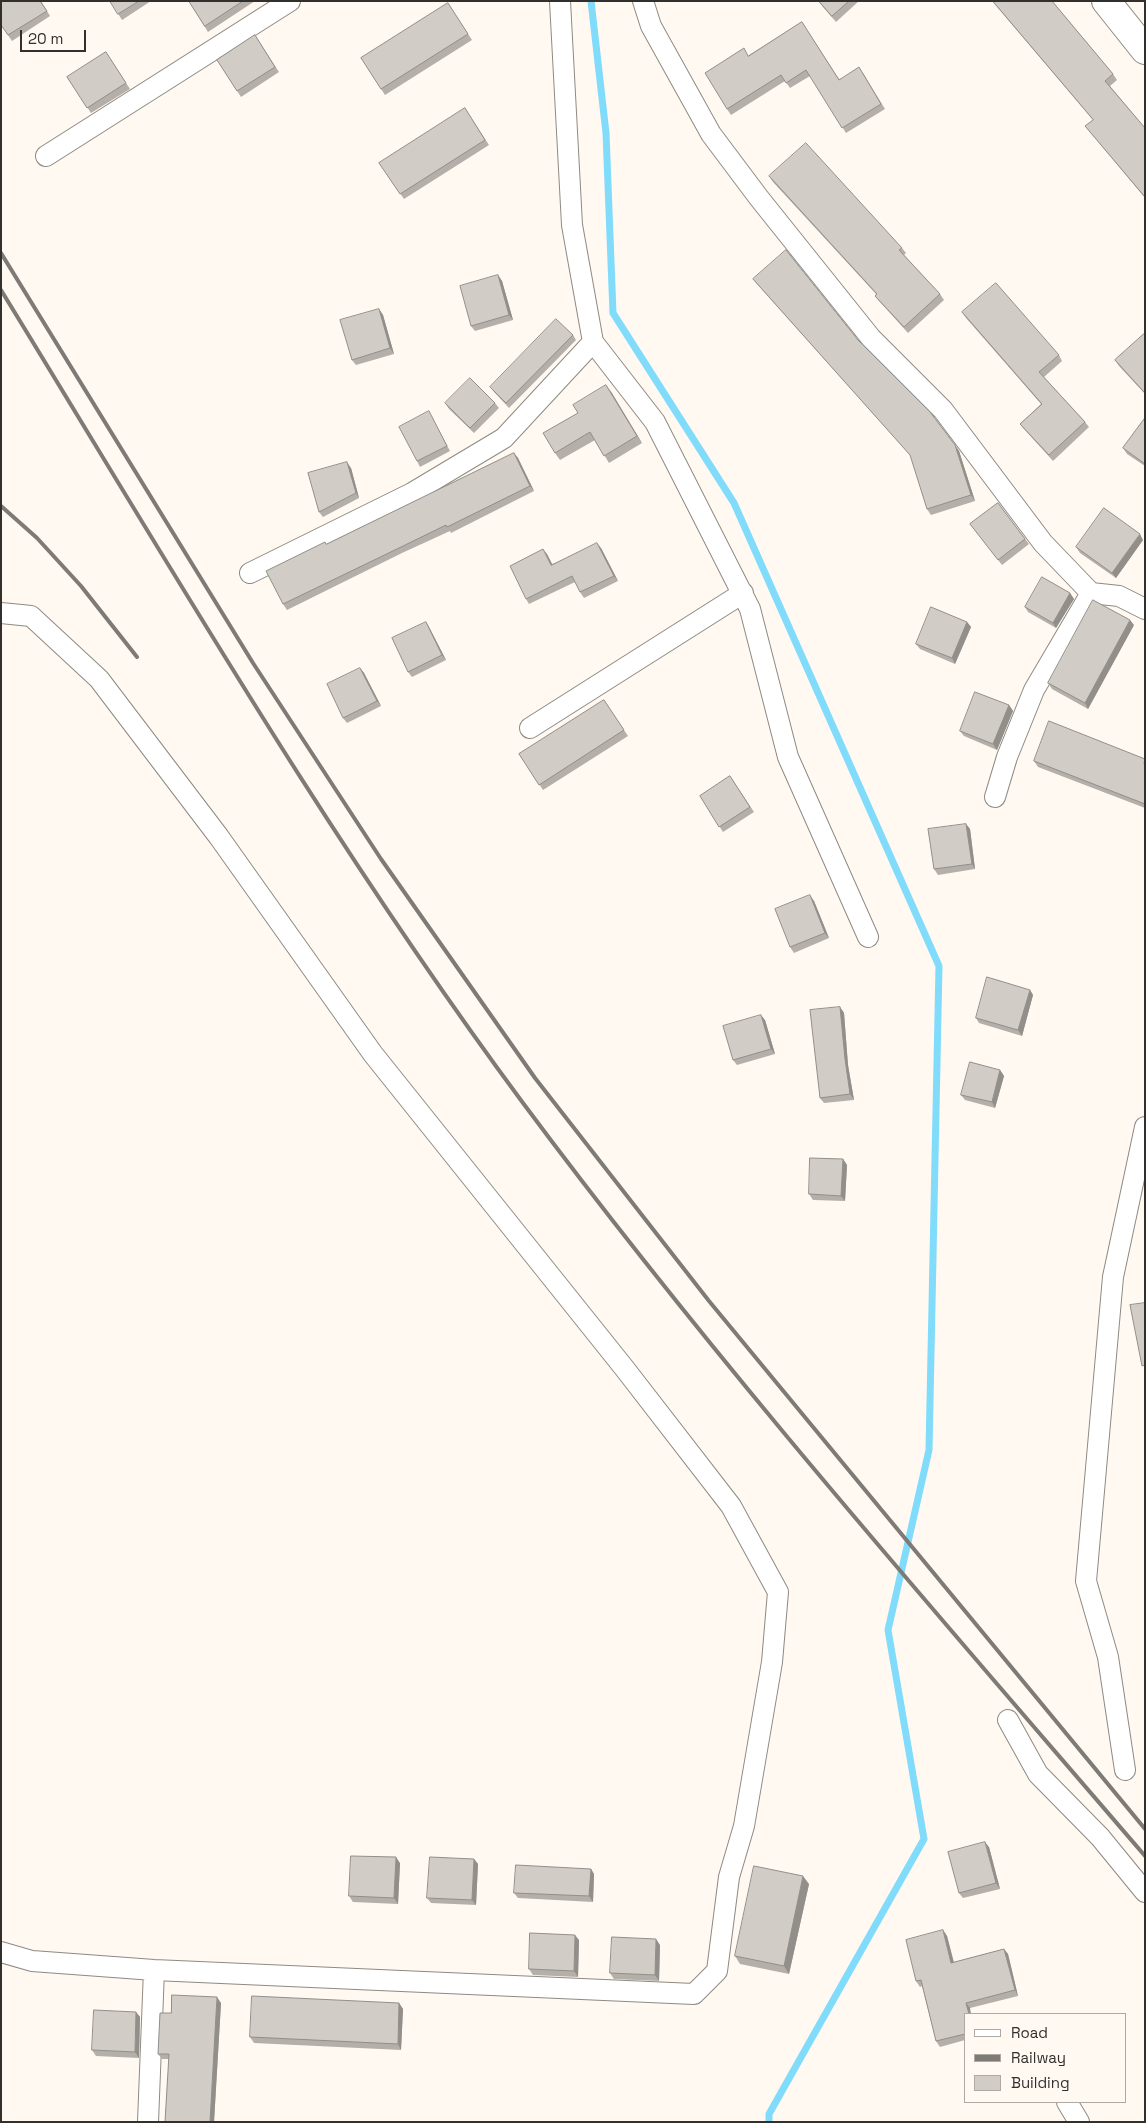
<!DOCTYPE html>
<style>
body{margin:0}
#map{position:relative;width:1146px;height:2123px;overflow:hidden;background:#fff9f2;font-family:"Space Grotesk",sans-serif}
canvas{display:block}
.frame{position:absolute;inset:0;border:2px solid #32302d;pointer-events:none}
.legend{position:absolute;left:964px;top:2013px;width:162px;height:90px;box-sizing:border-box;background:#fff9f2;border:1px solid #ada9a3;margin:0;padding:6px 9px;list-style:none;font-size:15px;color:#32302d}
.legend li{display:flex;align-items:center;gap:10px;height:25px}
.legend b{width:25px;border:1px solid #ada9a3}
.scale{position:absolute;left:20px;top:30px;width:66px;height:22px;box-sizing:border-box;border:2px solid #32302d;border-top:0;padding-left:6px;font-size:15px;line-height:18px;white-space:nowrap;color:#32302d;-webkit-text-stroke:4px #fff9f2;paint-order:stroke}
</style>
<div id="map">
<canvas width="1146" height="2123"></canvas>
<div class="frame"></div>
<ul class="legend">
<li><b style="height:6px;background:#fff"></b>Road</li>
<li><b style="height:6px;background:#7e7a76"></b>Railway</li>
<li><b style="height:14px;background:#d1ccc5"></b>Building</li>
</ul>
<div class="scale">20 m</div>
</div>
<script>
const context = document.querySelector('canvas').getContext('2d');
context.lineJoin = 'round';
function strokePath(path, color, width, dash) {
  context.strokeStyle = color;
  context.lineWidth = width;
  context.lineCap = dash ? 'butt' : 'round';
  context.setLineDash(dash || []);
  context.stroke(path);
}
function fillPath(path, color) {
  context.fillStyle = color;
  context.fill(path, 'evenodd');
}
strokePath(new Path2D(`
 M 591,1 L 606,133 L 613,313 L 734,503 L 939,966 L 929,1450 L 888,1630 L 924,1839 L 769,2114 L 769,2122`), '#81dbfb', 7);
const minor = new Path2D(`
 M 560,1 L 572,225 L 593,342 L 655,422 L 750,609 L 788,757 L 868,937
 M 643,1 L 651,26 L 711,134 L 759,198 L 871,338 L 943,410 L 1043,543 L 1091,593 L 1119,596 L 1145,609
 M 46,156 L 290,1
 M 250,573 L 412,493 L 504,438 L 593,342
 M 1,613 L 31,616 L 99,679 L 219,837 L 373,1054 L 625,1369 L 731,1506 L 778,1592 L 772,1662 L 744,1826 L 729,1877 L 717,1971 L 694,1994 L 154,1970 L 32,1961 L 1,1952
 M 530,728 L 743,593
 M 995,797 L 1007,757 L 1034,690 L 1091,593
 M 1008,1720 L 1038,1774 L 1100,1837 L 1145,1892
 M 1125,1770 L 1108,1657 L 1086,1581 L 1113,1277 L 1145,1127
 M 1067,2102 L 1079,2122
 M 148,2122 L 154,1970`);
const secondary = new Path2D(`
 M 1106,1 L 1145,50`);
strokePath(minor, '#8e8a83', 22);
strokePath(secondary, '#8e8a83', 30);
strokePath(minor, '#fff', 20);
strokePath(secondary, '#fff', 28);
strokePath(new Path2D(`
 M 1,253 L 253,663 L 381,859 L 535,1078 L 709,1301 L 1145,1829
 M 1,290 C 169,564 331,844 523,1103 C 717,1364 933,1609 1145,1856
 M 1,506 L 37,538 L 81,586 L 137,657`), '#7e7a76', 4);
fillPath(new Path2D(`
 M 41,1 L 50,16 L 12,41 L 1,25 Z
 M 110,1 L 151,1 L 122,20 Z
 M 189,1 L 255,1 L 208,32 Z
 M 818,1 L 859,1 L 836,22 Z
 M 992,1 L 1052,1 L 1113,74 L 1117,80 L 1110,86 L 1145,128 L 1145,198 L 1085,126 L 1093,120 Z
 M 448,3 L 472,40 L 385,95 L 361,58 Z
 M 802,22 L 839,79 L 863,73 L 885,109 L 846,133 L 810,76 L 790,88 L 785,81 L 731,115 L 727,109 L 749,55 Z
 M 255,35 L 279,72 L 241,97 L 217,60 Z
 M 106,52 L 130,89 L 91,113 L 67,77 Z
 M 465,108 L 489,145 L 404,199 L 379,163 Z
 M 769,176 L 902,248 L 906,253 L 904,255 L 940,294 L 944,300 L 908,333 L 879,301 L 875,296 L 876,294 L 773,182 Z
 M 498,275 L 502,281 L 513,320 L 475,331 L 471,326 Z
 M 753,279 L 858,340 L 955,445 L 959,451 L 975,501 L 931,515 L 927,509 L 911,456 L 757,284 Z
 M 379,309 L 383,315 L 394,354 L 356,365 L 352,360 Z
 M 962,312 L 1059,355 L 1062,361 L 1044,377 L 1085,422 L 1089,427 L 1053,461 L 1024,429 L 1020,424 L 1041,404 L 966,318 Z
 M 1145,333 L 1145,394 L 1119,366 L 1115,360 Z
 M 573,335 L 576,340 L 509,408 L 494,392 L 490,387 Z
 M 606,385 L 642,443 L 609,463 L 595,440 L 560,460 L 555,453 L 578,413 Z
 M 445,403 L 495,403 L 499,408 L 474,433 L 449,409 Z
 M 432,417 L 450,451 L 420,467 L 417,461 Z
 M 1145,418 L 1145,466 L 1127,454 L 1123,448 Z
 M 514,453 L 518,458 L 534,491 L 451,533 L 450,531 L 402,553 L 287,610 L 283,604 L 327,544 Z
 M 351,468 L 359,498 L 323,517 L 319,512 Z
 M 998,503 L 1029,544 L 1002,565 L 970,524 Z
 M 1143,540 L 1116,578 L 1080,553 L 1076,547 Z
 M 601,548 L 618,581 L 584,598 L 580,592 L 575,582 L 529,604 L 526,599 L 547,554 L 552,564 Z
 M 1070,593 L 1074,599 L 1056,628 L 1028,612 L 1025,607 Z
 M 426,622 L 429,627 L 446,660 L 412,677 L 408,672 Z
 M 967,622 L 971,627 L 955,664 L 920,649 L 916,644 Z
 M 1134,625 L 1088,709 L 1052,689 L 1048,683 Z
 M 360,668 L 364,673 L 381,706 L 347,723 L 343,718 Z
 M 604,700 L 628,736 L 543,790 L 519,754 Z
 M 1009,705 L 1013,711 L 997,750 L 964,736 L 960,731 Z
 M 1145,759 L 1145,808 L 1038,767 L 1034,761 Z
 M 730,776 L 754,812 L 723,832 L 700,796 Z
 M 966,824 L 970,829 L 975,869 L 938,875 L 934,869 Z
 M 814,901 L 829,938 L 794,953 L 790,947 Z
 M 1030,990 L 1033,995 L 1022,1036 L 979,1023 L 976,1018 Z
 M 840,1007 L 844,1013 L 848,1065 L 854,1100 L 824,1103 L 820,1098 Z
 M 765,1020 L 775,1054 L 737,1065 L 733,1060 Z
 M 1000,1070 L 1004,1076 L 995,1108 L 965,1100 L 961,1095 Z
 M 843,1159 L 847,1165 L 845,1201 L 813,1200 L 809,1194 Z
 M 989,1847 L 1000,1889 L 963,1898 L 959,1893 Z
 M 474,1859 L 478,1864 L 476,1905 L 431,1903 L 427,1898 Z
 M 400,1863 L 398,1904 L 353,1902 L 349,1896 Z
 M 591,1869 L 594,1874 L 593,1902 L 518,1898 L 514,1893 Z
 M 809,1884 L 789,1974 L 740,1964 L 735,1956 Z
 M 943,1930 L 947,1936 L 954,1962 L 1004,1949 L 1008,1954 L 1018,1996 L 970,2008 L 965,2014 L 965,2040 L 940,2047 L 936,2041 L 922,1986 L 920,1987 L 916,1981 Z
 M 579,1940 L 578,1977 L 533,1975 L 529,1969 Z
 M 660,1945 L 659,1981 L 614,1979 L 610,1973 Z
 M 221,2003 L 214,2122 L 165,2122 L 169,2059 L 162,2059 L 158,2054 Z
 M 399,2003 L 403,2009 L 401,2050 L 254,2043 L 250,2037 Z
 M 136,2012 L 140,2017 L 139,2058 L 96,2056 L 92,2050 Z`), '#b4afa9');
fillPath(new Path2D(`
 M 498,275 L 502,281 L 513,320 L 509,315 Z
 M 379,309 L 383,315 L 394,354 L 390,348 Z
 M 606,385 L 612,393 L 642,443 L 637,436 Z
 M 955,445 L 959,451 L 975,501 L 971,495 Z
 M 514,453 L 518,458 L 534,491 L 530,486 Z
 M 347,462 L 351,468 L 359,498 L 356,493 Z
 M 1140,534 L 1143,540 L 1116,578 L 1112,573 Z
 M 597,543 L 601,548 L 618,581 L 614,576 Z
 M 543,549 L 547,554 L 555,570 L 551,565 Z
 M 1070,593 L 1074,599 L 1056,628 L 1053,623 Z
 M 1130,620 L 1134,625 L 1088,709 L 1085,703 Z
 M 426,622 L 429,627 L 446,660 L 442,655 Z
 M 967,622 L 971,627 L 955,664 L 952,658 Z
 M 360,668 L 364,673 L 381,706 L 377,701 Z
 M 1009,705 L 1013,711 L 997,750 L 993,744 Z
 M 966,824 L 970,829 L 975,869 L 972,864 Z
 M 810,895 L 814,901 L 829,938 L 825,933 Z
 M 1030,990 L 1033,995 L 1022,1036 L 1018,1030 Z
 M 840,1007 L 844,1013 L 848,1065 L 854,1100 L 850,1094 L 845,1059 Z
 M 761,1015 L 765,1020 L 775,1054 L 771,1049 Z
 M 1000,1070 L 1004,1076 L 995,1108 L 992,1102 Z
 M 843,1159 L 847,1165 L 845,1201 L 841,1196 Z
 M 985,1842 L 989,1847 L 1000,1889 L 996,1883 Z
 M 396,1857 L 400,1863 L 398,1904 L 394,1898 Z
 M 474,1859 L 478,1864 L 476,1905 L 472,1900 Z
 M 591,1869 L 594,1874 L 593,1902 L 589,1896 Z
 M 803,1876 L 809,1884 L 789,1974 L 784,1966 Z
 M 943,1930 L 947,1936 L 955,1968 L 951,1963 Z
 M 575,1935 L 579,1940 L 578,1977 L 574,1971 Z
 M 656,1939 L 660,1945 L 659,1981 L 655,1975 Z
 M 1004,1949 L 1008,1954 L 1018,1996 L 1015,1990 Z
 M 217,1997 L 221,2003 L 214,2122 L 210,2122 Z
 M 399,2003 L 403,2009 L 401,2050 L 398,2044 Z
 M 966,2003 L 970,2008 L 971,2014 L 969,2014 Z
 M 136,2012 L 140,2017 L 139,2058 L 135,2052 Z`), '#928f8a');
const building = new Path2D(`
 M 1,1 L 40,1 L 47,11 L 8,35 L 1,25 Z
 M 110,1 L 139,1 L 118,14 Z
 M 189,1 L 243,1 L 205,26 Z
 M 819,1 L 849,1 L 832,16 Z
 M 993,1 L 1052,1 L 1113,74 L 1105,81 L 1145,128 L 1145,197 L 1085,126 L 1093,120 Z
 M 448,3 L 468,34 L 381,89 L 361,58 Z
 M 802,22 L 839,80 L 859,67 L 881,104 L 842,128 L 806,70 L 786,83 L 781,75 L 727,109 L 705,73 L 744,48 L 748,56 Z
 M 255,35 L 275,67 L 237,91 L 217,60 Z
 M 106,52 L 126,83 L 87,108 L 67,77 Z
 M 465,108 L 485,140 L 400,194 L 379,163 Z
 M 806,143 L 902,248 L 899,250 L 940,294 L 904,327 L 875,296 L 877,294 L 769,176 Z
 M 786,250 L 858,340 L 930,412 L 955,445 L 971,495 L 927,509 L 910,455 L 753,279 Z
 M 498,275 L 509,315 L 471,326 L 460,286 Z
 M 996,283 L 1059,355 L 1039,372 L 1085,422 L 1049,455 L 1020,424 L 1042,404 L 962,312 Z
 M 379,309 L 390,348 L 352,360 L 340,320 Z
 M 556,319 L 573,335 L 506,403 L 490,387 Z
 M 1145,333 L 1145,391 L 1144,392 L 1115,360 Z
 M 470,378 L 495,403 L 470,428 L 445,403 Z
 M 606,385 L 637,436 L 604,456 L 590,432 L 555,453 L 543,433 L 578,413 L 573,405 Z
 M 429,411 L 447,446 L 417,461 L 399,427 Z
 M 1145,418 L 1145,464 L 1123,448 Z
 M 514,453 L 530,486 L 447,527 L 446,525 L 399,548 L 283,604 L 266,571 L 325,542 L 326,544 Z
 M 347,462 L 356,493 L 319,512 L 308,473 Z
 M 998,503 L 1025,539 L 998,560 L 970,524 Z
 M 1104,508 L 1140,534 L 1112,573 L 1076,547 Z
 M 597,543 L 614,576 L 580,592 L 572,576 L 526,599 L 510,566 L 543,549 L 551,565 Z
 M 1042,577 L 1070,593 L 1053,623 L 1025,607 Z
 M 1093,600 L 1130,620 L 1085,703 L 1048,683 Z
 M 931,607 L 967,622 L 952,658 L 916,644 Z
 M 426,622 L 442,655 L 408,672 L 392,638 Z
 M 360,668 L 377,701 L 343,718 L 327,684 Z
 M 975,692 L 1009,705 L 993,744 L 960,731 Z
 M 604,700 L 624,730 L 539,785 L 519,754 Z
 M 1049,721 L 1145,759 L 1144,764 L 1145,765 L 1145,804 L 1034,761 Z
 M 730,776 L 750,807 L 719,827 L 700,796 Z
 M 966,824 L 972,864 L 934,869 L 928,829 Z
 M 810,895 L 825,933 L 790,947 L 775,909 Z
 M 987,977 L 1030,990 L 1018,1030 L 976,1018 Z
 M 840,1007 L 845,1059 L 850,1094 L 820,1098 L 810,1010 Z
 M 761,1015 L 771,1049 L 733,1060 L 723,1026 Z
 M 970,1062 L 1000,1070 L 992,1102 L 961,1095 Z
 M 810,1158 L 843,1159 L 841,1196 L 809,1194 Z
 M 1145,1303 L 1145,1365 L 1142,1366 L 1130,1305 Z
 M 985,1842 L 996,1883 L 959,1893 L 948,1852 Z
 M 351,1856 L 396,1857 L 394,1898 L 349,1896 Z
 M 430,1857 L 474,1859 L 472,1900 L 427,1898 Z
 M 516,1865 L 591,1869 L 589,1896 L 514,1893 Z
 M 754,1866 L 803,1876 L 784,1966 L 735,1956 Z
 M 943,1930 L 951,1963 L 1004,1949 L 1015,1990 L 966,2003 L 969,2014 L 965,2014 L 965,2034 L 936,2041 L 921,1980 L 916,1981 L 906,1940 Z
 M 530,1933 L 575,1935 L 574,1971 L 529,1969 Z
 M 612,1937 L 656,1939 L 655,1975 L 610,1973 Z
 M 172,1995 L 217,1997 L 210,2122 L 165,2122 L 169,2054 L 158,2054 L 160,2013 L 171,2013 Z
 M 252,1996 L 399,2003 L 398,2044 L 250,2037 Z
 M 94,2010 L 136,2012 L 135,2052 L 92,2050 Z`);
fillPath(building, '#d1ccc5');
strokePath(building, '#928f8a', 1);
</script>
